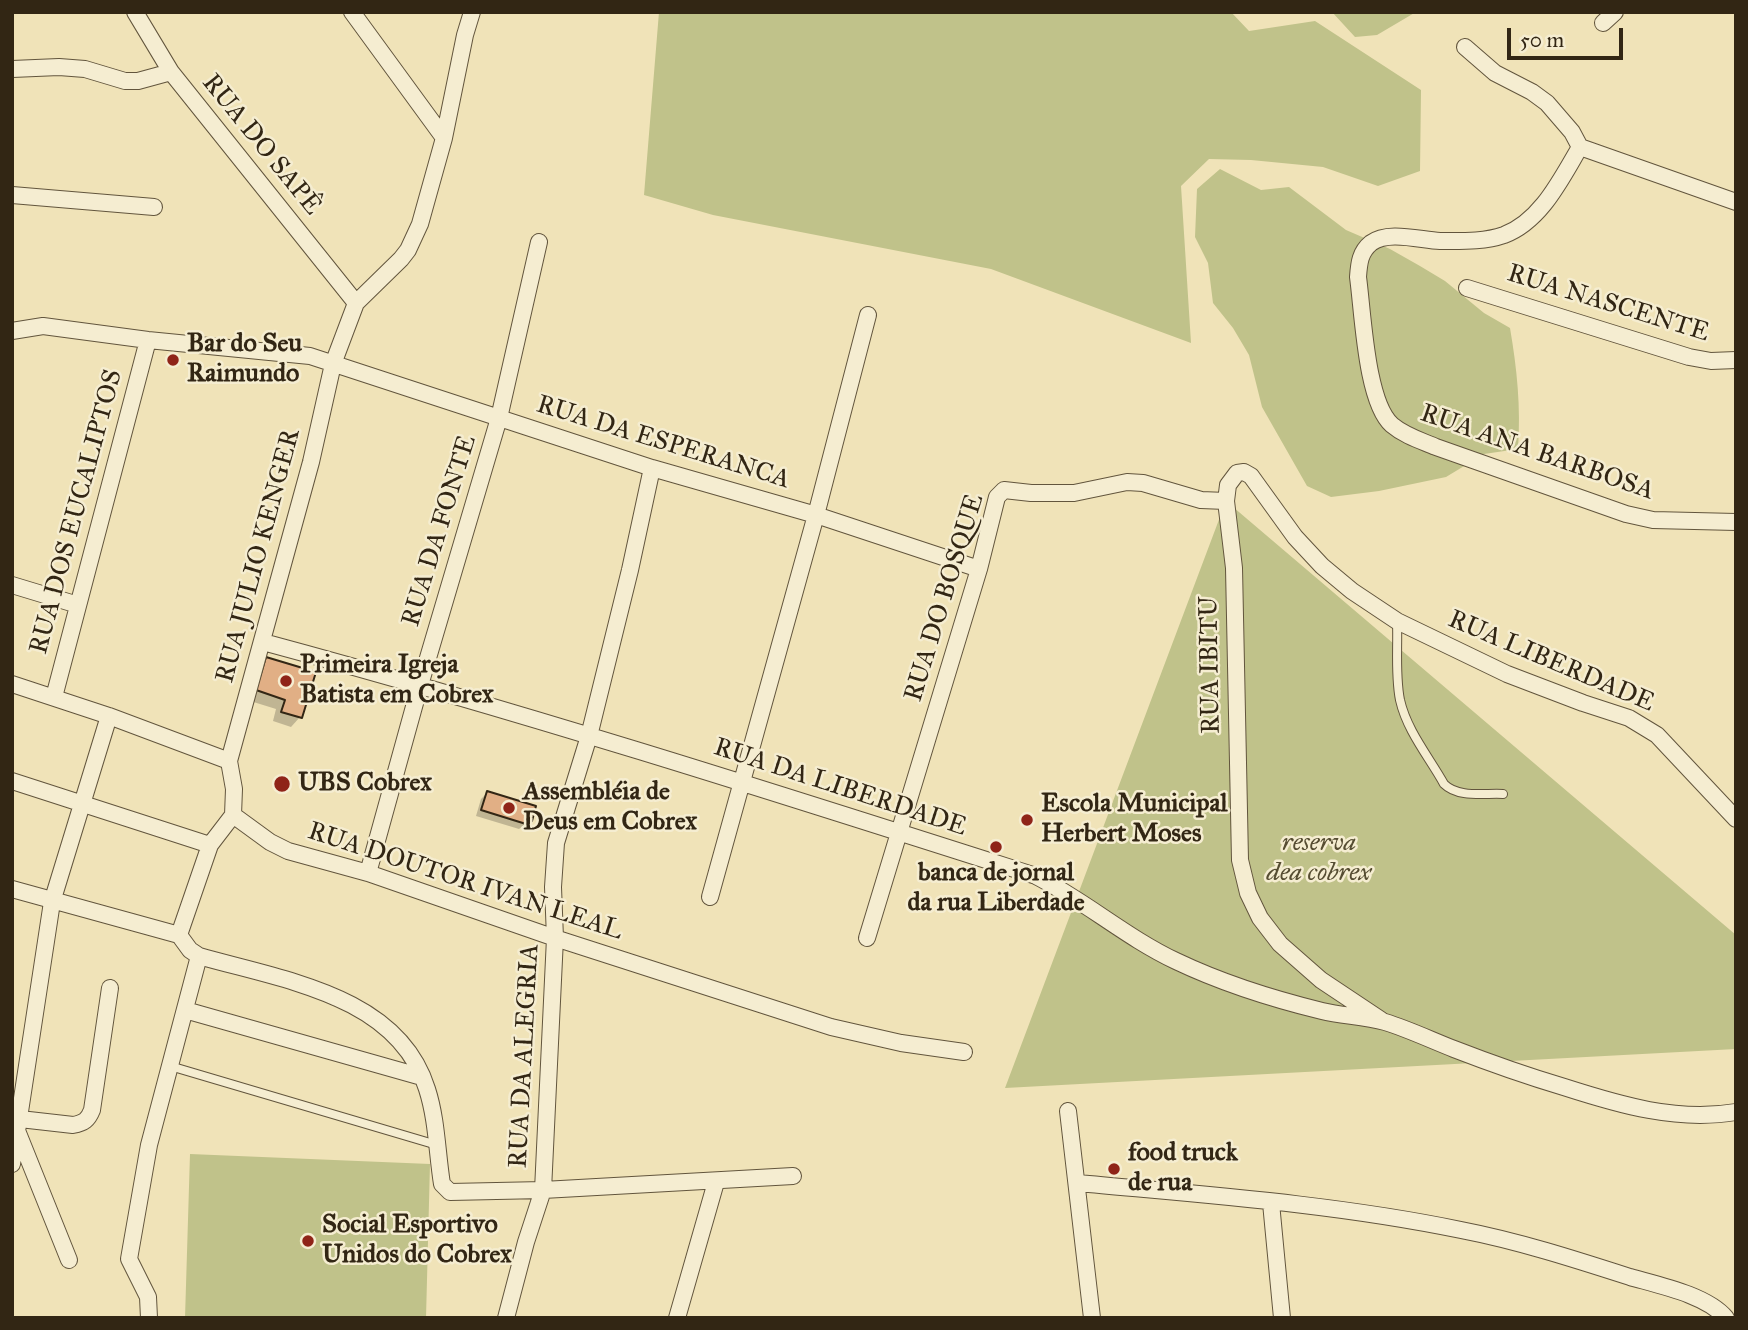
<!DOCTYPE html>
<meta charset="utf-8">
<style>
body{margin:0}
#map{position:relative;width:1748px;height:1330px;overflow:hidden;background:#f0e3b8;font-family:"IM FELL Great Primer",serif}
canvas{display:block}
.frame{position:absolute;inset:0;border:14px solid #322614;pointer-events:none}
.scale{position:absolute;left:1507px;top:28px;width:116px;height:32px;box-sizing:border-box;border:4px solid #322614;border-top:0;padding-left:9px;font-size:21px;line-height:24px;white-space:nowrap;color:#322614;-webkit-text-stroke:5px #f5edd1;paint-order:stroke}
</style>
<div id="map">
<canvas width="1748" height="1330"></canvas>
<div class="frame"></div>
<div class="scale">50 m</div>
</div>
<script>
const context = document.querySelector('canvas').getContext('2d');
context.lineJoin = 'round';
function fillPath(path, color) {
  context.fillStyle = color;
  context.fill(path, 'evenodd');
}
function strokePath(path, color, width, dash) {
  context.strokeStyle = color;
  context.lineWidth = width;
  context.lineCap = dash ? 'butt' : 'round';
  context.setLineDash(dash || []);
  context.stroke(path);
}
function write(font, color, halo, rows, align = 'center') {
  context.font = font + ' "IM FELL Great Primer",serif';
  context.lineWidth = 5;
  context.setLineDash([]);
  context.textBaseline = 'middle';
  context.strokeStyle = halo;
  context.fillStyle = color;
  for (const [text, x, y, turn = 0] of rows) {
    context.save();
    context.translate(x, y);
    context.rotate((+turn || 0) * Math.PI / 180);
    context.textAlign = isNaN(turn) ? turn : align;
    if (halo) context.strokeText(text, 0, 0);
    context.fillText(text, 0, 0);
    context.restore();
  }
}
fillPath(new Path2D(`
 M 659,12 L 1231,12 L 1249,31 L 1315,21 L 1421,90 L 1420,171 L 1378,186 L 1323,167 L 1251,160 L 1209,159 L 1181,186 L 1191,343 L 991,269 L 713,215 L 644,195 Z
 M 1332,12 L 1416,12 L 1377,35 L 1355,37 Z
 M 1220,169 L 1261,190 L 1289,187 L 1346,230 L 1390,249 L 1420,266 L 1445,281 L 1484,313 L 1510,328 C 1517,369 1521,407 1518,449 L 1484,454 L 1446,477 L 1379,491 L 1331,497 L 1307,486 L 1262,407 L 1249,355 L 1233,328 L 1213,303 L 1208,263 L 1195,237 L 1197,189 Z
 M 1226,501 L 1736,935 L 1736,1049 L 1005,1088 Z
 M 190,1154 L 430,1164 L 426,1318 L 185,1318 Z`), '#c0c28a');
fillPath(new Path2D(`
 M 266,658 L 314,673 L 300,717 L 291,727 L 273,721 L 276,709 L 247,700 L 257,668 Z
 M 487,793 L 530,820 L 519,829 L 476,816 L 481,799 Z`), '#0003');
const building = new Path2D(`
 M 266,657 L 316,672 L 302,718 L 281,712 L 285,700 L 256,690 Z
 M 487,791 L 536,806 L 532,821 L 526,824 L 481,810 Z`);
fillPath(building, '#e1af85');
strokePath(building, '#322614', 2);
const service = new Path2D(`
 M 1397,622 C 1398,647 1395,675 1400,700 C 1407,731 1429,757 1444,784 C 1458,798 1484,793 1503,794
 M 170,1066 L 437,1145`);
const minor = new Path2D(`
 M 135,12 L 171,72 L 356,303
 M 352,12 L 444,138
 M 1603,23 L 1615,12
 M 1465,47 L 1495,73 L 1532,92 L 1547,103 L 1572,132 L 1580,147 L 1736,202
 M 12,69 L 59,67 L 85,69 L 125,81 L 138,81 L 171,72
 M 1580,147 C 1561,179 1541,221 1504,235 C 1484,242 1461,241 1440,241 C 1420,240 1388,230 1371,243 C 1360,252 1359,263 1358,277 C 1363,313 1366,402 1392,425 C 1405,436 1422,441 1436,447 L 1626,514 L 1653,520 L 1736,522
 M 12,195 L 154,207
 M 1467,288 L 1689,357 L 1711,361 L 1736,360
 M 12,331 L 43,326 L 148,340 L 310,356 L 652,468 L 816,515 L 979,569
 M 12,585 L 78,605
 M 263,642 C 523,712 779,794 1036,876 C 1085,901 1127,938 1176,961 C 1222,983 1273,999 1322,1011 C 1342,1016 1365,1016 1385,1022 C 1408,1029 1431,1040 1454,1049 C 1490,1063 1527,1076 1564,1087 C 1620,1105 1677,1122 1736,1112
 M 12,684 L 109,716 L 229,761
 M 54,697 L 148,340
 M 12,781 L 210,845
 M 233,815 L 270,842 L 288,851 L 368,873 L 555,938 L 831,1027 L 901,1043 L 964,1052
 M 368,873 L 420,685 L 499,418 L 539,242
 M 12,889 L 179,935
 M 710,897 L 816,515 L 868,315
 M 179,935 L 210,845 L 233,815 L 234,789 L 229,761 L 311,462 L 333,364 L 356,303 L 401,259 L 408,250 L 420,224 L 444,138 L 465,35 L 472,12
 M 179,935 L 190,950 L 199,956 C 282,980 398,995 427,1089 C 437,1120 437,1153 442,1184 L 450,1192 L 543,1190 L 793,1176
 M 867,938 L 979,569 L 997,497 L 1004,490 L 1031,493 L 1074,493 L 1127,482 L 1143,483 L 1201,500 L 1226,501
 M 185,1010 L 422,1077
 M 1381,1020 L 1321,980 L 1280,944 L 1260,918 L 1248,893 L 1240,860 L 1234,568 L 1226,501 L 1228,485 L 1237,473 L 1244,472 L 1251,476 L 1295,537 L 1322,566 L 1352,591 L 1397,621 L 1507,674 L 1583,703 L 1629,718 L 1657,735 L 1736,819
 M 1068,1111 L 1092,1318
 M 20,1119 L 73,1125 C 84,1123 88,1120 92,1110 L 110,988
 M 18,1133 L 69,1260
 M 12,1164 L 52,902 L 109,716
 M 1078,1183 C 1206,1195 1335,1204 1461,1230 C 1518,1241 1574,1259 1630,1277 C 1658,1285 1707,1295 1726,1318
 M 1271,1203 L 1282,1318
 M 149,1318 L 148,1297 L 129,1259 L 149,1145 L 199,956
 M 506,1318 L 526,1242 L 543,1190 L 555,938 L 553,887 L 556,843 L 589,736 L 630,570 L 652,468
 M 677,1318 L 716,1182`);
strokePath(service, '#62553d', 10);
strokePath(minor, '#62553d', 18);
strokePath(service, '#f5edd1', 8);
strokePath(minor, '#f5edd1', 16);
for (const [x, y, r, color] of [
 [173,360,7,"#8f2418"],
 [286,681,7,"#8f2418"],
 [282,784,9,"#8f2418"],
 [509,808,7,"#8f2418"],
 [1027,820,7,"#8f2418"],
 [996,847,7,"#8f2418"],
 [1114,1169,7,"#8f2418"],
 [308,1241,7,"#8f2418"]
]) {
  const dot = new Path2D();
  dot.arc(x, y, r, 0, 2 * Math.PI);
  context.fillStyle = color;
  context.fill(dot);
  strokePath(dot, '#f5edd1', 2.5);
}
write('26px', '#322614', '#f5edd1', [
 ["RUA DO SAPÊ",261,145,51],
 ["RUA NASCENTE",1608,304,17],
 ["RUA DA ESPERANCA",663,443,17],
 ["RUA ANA BARBOSA",1537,453,19],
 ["RUA DOS EUCALIPTOS",77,512,-75],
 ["RUA DA FONTE",440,531,-73],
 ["RUA JULIO KENGER",259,556,-75],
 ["RUA DO BOSQUE",945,598,-73],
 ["RUA LIBERDADE",1551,662,23],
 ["RUA IBITU",1211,665,-91],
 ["RUA DA LIBERDADE",840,788,18],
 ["RUA DOUTOR IVAN LEAL",465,882,18],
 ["RUA DA ALEGRIA",525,1056,-87]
]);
write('bold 26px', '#322614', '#f5edd1', [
 ["Bar do Seu",187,345],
 ["Raimundo",187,375],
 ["Primeira Igreja",300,666],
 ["Batista em Cobrex",300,696],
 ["UBS Cobrex",298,784],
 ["Assembléia de",523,793],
 ["Deus em Cobrex",523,823],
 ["Escola Municipal",1041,805],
 ["Herbert Moses",1041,835],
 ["banca de jornal",996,874,"center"],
 ["da rua Liberdade",996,904,"center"],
 ["food truck",1128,1154],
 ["de rua",1128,1184],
 ["Social Esportivo",322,1226],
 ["Unidos do Cobrex",322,1256]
], 'left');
write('italic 26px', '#564d32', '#f5edd1', [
 ["reserva",1319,844],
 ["dea cobrex",1319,874]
]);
</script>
